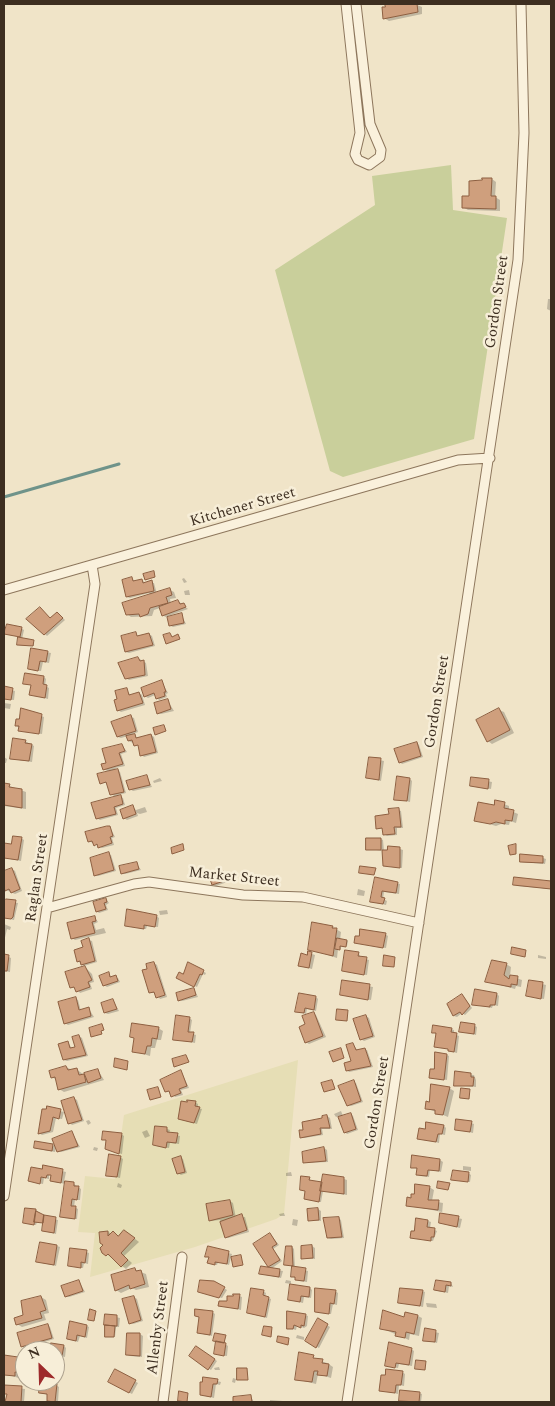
<!DOCTYPE html>
<style>
body{margin:0}
#map{position:relative;width:555px;height:1406px;overflow:hidden;background:#f0e4c8;font-family:Spectral,serif}
canvas{display:block}
.frame{position:absolute;inset:0;border:5px solid #3d2e20;pointer-events:none}
.north{position:absolute;left:15px;top:1341px;width:50px;height:50px;box-sizing:border-box;background:#f7eed8;border:1px solid #ada18e;border-radius:50%;rotate:336deg;font-size:14px;font-weight:700;line-height:20px;text-align:center;color:#3d2e20}
.north::after{content:'';display:block;margin:auto;width:18px;height:22px;background:#9e2a2b;clip-path:polygon(50% 0,100% 100%,50% 72%,0 100%)}
</style>
<div id="map">
<canvas width="555" height="1406"></canvas>
<div class="frame"></div>
<div class="north">N</div>
</div>
<script>
const context = document.querySelector('canvas').getContext('2d');
context.lineJoin = 'round';
function fillPath(path, color) {
  context.fillStyle = color;
  context.fill(path, 'evenodd');
}
function strokePath(path, color, width, dash) {
  context.strokeStyle = color;
  context.lineWidth = width;
  context.lineCap = dash ? 'butt' : 'round';
  context.setLineDash(dash || []);
  context.stroke(path);
}
function write(font, color, halo, rows, align = 'center') {
  context.font = font + ' Spectral,serif';
  context.lineWidth = 5;
  context.setLineDash([]);
  context.textBaseline = 'middle';
  context.strokeStyle = halo;
  context.fillStyle = color;
  for (const [text, x, y, turn = 0] of rows) {
    context.save();
    context.translate(x, y);
    context.rotate((+turn || 0) * Math.PI / 180);
    context.textAlign = isNaN(turn) ? turn : align;
    if (halo) context.strokeText(text, 0, 0);
    context.fillText(text, 0, 0);
    context.restore();
  }
}
fillPath(new Path2D(`
 M 298,1060 L 284,1214 L 276,1219 L 195,1247 L 90,1277 L 95,1233 L 78,1232 L 85,1176 L 115,1179 L 124,1115 Z`), '#e6deb5');
fillPath(new Path2D(`
 M 451,165 L 453,210 L 507,218 L 474,439 L 343,477 L 330,471 L 275,270 L 375,205 L 372,176 Z`), '#c9cf9b');
fillPath(new Path2D(`
 M 386,4 L 417,5 L 422,7 L 422,14 L 389,21 L 384,18 Z
 M 492,179 L 496,182 L 495,197 L 500,200 L 500,211 L 468,210 L 463,207 L 470,197 L 470,182 Z
 M 548,299 L 551,299 L 551,311 L 547,309 Z
 M 132,578 L 135,582 L 142,580 L 145,583 L 154,583 L 157,594 L 170,590 L 174,592 L 176,598 L 170,599 L 171,604 L 178,601 L 188,609 L 165,617 L 160,608 L 154,610 L 152,616 L 131,617 L 127,614 L 150,596 L 149,593 L 130,598 L 127,597 Z
 M 184,578 L 187,582 L 184,583 L 182,579 Z
 M 189,590 L 190,595 L 185,595 L 184,591 Z
 M 40,608 L 51,619 L 58,613 L 65,620 L 47,636 L 45,634 Z
 M 181,614 L 186,624 L 173,627 L 171,626 Z
 M 21,628 L 24,630 L 22,639 L 34,642 L 34,646 L 19,645 L 20,637 L 4,633 L 4,631 Z
 M 135,634 L 139,637 L 149,634 L 152,636 L 155,646 L 129,653 L 126,652 Z
 M 32,649 L 51,653 L 49,663 L 43,662 L 41,671 L 32,670 Z
 M 138,658 L 146,663 L 148,676 L 129,680 L 126,678 Z
 M 44,677 L 46,679 L 45,686 L 49,688 L 48,699 L 30,694 L 32,685 L 25,683 Z
 M 162,682 L 168,693 L 166,694 L 167,697 L 159,700 L 155,695 L 148,698 L 145,696 Z
 M 4,688 L 15,691 L 14,700 L 4,699 Z
 M 126,689 L 131,696 L 139,693 L 142,695 L 145,705 L 121,712 L 118,710 Z
 M 168,701 L 174,711 L 161,714 L 158,713 Z
 M 4,703 L 11,704 L 10,709 L 4,708 Z
 M 499,710 L 504,712 L 514,733 L 492,744 L 488,741 Z
 M 41,716 L 44,717 L 42,734 L 22,731 L 16,725 Z
 M 131,717 L 134,718 L 138,732 L 133,734 L 138,739 L 151,735 L 154,737 L 158,753 L 144,757 L 142,755 L 139,746 L 129,741 L 128,736 L 121,738 L 118,737 Z
 M 25,741 L 34,746 L 32,762 L 12,759 Z
 M 417,743 L 419,745 L 423,757 L 402,764 L 400,762 Z
 M 122,745 L 127,752 L 121,754 L 125,766 L 115,768 L 120,772 L 126,793 L 118,795 L 123,798 L 125,805 L 116,808 L 118,815 L 100,820 L 97,818 L 116,797 L 111,794 L 108,783 L 101,783 L 109,772 L 104,769 Z
 M 4,757 L 7,759 L 6,763 L 4,763 Z
 M 370,758 L 384,761 L 381,781 L 368,778 Z
 M 147,777 L 152,787 L 133,791 L 130,789 Z
 M 160,778 L 162,781 L 154,783 L 153,781 Z
 M 472,778 L 492,782 L 491,789 L 471,785 Z
 M 410,779 L 412,781 L 410,802 L 396,799 Z
 M 4,784 L 26,792 L 26,809 L 4,806 Z
 M 496,801 L 509,806 L 509,810 L 518,814 L 516,823 L 510,821 L 509,825 L 501,824 L 496,826 L 475,820 L 495,807 Z
 M 133,807 L 136,810 L 145,807 L 147,812 L 140,814 L 137,813 L 138,816 L 127,820 L 124,818 Z
 M 398,810 L 401,811 L 403,828 L 397,828 L 397,835 L 387,836 L 384,834 L 384,829 L 377,828 Z
 M 110,827 L 115,837 L 112,838 L 114,845 L 102,848 L 89,841 Z
 M 21,838 L 24,840 L 21,861 L 4,858 L 4,844 L 12,845 Z
 M 381,839 L 383,840 L 384,851 L 368,849 Z
 M 400,849 L 403,850 L 402,868 L 384,865 Z
 M 108,854 L 111,855 L 116,871 L 98,876 L 95,875 Z
 M 543,858 L 546,859 L 545,864 L 521,862 Z
 M 136,863 L 141,870 L 125,874 L 122,873 Z
 M 12,869 L 15,871 L 22,891 L 15,894 L 6,890 L 4,883 L 4,872 Z
 M 214,872 L 217,874 L 224,872 L 230,881 L 216,886 L 213,885 Z
 M 376,879 L 400,884 L 399,894 L 384,892 L 383,899 L 387,901 L 386,905 L 372,902 Z
 M 515,879 L 551,882 L 551,889 L 517,886 L 514,884 Z
 M 358,889 L 365,891 L 364,896 L 357,895 Z
 M 106,899 L 109,903 L 106,905 L 108,910 L 99,913 L 97,911 Z
 M 4,901 L 18,903 L 14,920 L 5,918 Z
 M 159,911 L 167,910 L 168,914 L 160,915 Z
 M 156,916 L 159,918 L 158,927 L 147,926 L 146,929 L 126,925 Z
 M 95,918 L 98,922 L 94,924 L 96,930 L 104,928 L 106,933 L 75,940 L 72,938 Z
 M 4,924 L 11,927 L 10,930 L 7,929 L 4,942 Z
 M 332,927 L 341,932 L 340,940 L 348,941 L 347,946 L 341,945 L 341,949 L 338,949 L 337,958 L 309,949 Z
 M 385,934 L 388,936 L 386,948 L 355,942 Z
 M 89,940 L 92,941 L 97,962 L 84,966 L 78,961 Z
 M 346,951 L 359,954 L 361,958 L 369,960 L 367,975 L 346,972 Z
 M 309,953 L 315,955 L 312,969 L 300,966 Z
 M 4,955 L 11,958 L 10,972 L 4,971 Z
 M 538,955 L 546,957 L 546,959 L 538,958 Z
 M 154,963 L 157,965 L 167,997 L 160,999 L 156,993 L 150,993 L 148,970 Z
 M 189,964 L 206,973 L 205,975 L 203,974 L 197,987 L 178,978 L 183,976 Z
 M 506,964 L 511,967 L 510,976 L 522,980 L 521,987 L 516,986 L 515,989 L 486,981 Z
 M 85,967 L 92,974 L 94,982 L 90,983 L 92,989 L 80,993 L 76,988 L 71,987 Z
 M 109,974 L 112,978 L 118,978 L 120,982 L 107,987 L 104,985 Z
 M 530,981 L 546,985 L 544,999 L 527,996 Z
 M 343,982 L 373,987 L 371,1000 L 341,995 Z
 M 194,989 L 198,997 L 182,1001 L 179,1000 Z
 M 497,994 L 499,996 L 498,1006 L 493,1005 L 492,1008 L 474,1004 Z
 M 462,995 L 472,1008 L 465,1015 L 462,1013 L 457,1017 L 454,1016 Z
 M 316,997 L 318,999 L 316,1011 L 307,1009 L 306,1014 L 297,1011 Z
 M 75,998 L 78,1000 L 81,1011 L 89,1009 L 94,1017 L 68,1025 L 65,1023 Z
 M 113,1000 L 119,1011 L 108,1014 L 105,1013 Z
 M 313,1013 L 316,1015 L 326,1037 L 309,1044 L 306,1042 L 307,1025 Z
 M 366,1016 L 369,1018 L 375,1037 L 364,1041 L 361,1039 Z
 M 189,1018 L 192,1020 L 190,1033 L 196,1035 L 195,1043 L 174,1039 Z
 M 475,1026 L 477,1027 L 476,1035 L 460,1031 Z
 M 158,1028 L 163,1031 L 161,1040 L 157,1040 L 155,1048 L 151,1048 L 150,1056 L 133,1051 Z
 M 451,1029 L 454,1030 L 454,1034 L 459,1036 L 457,1053 L 449,1051 L 434,1032 Z
 M 79,1036 L 82,1038 L 88,1056 L 67,1061 L 64,1060 L 68,1042 L 72,1049 L 76,1047 Z
 M 353,1044 L 358,1051 L 364,1049 L 367,1050 L 373,1067 L 349,1072 L 347,1070 L 353,1061 Z
 M 447,1055 L 449,1056 L 447,1080 L 431,1077 Z
 M 66,1067 L 72,1070 L 76,1069 L 87,1077 L 98,1070 L 104,1080 L 64,1092 L 59,1089 L 57,1080 L 52,1077 Z
 M 181,1071 L 189,1088 L 181,1090 L 183,1095 L 175,1097 L 171,1092 L 166,1091 Z
 M 456,1073 L 474,1075 L 476,1080 L 476,1087 L 455,1085 Z
 M 353,1082 L 356,1083 L 363,1102 L 351,1106 L 348,1105 Z
 M 449,1088 L 454,1091 L 448,1117 L 426,1108 Z
 M 74,1098 L 77,1100 L 84,1121 L 72,1125 L 70,1123 Z
 M 195,1102 L 198,1104 L 198,1108 L 202,1109 L 197,1124 L 182,1120 L 188,1103 Z
 M 48,1108 L 64,1112 L 62,1119 L 56,1118 L 53,1132 L 42,1135 L 39,1133 Z
 M 341,1111 L 343,1116 L 351,1114 L 353,1116 L 358,1130 L 347,1134 L 345,1132 L 339,1116 L 336,1117 L 334,1114 Z
 M 327,1116 L 330,1118 L 332,1129 L 322,1129 L 323,1135 L 304,1138 L 301,1137 L 305,1131 Z
 M 89,1120 L 91,1123 L 88,1125 L 86,1121 Z
 M 471,1123 L 474,1124 L 473,1133 L 456,1129 Z
 M 444,1126 L 446,1128 L 445,1135 L 440,1134 L 439,1143 L 418,1138 L 426,1130 Z
 M 167,1129 L 170,1130 L 169,1133 L 180,1136 L 179,1144 L 170,1143 L 169,1148 L 157,1146 Z
 M 147,1130 L 150,1136 L 145,1138 L 142,1132 Z
 M 72,1132 L 80,1147 L 61,1152 L 58,1151 Z
 M 121,1134 L 124,1136 L 122,1154 L 109,1150 L 107,1141 L 103,1139 Z
 M 36,1142 L 53,1145 L 56,1147 L 55,1152 L 38,1149 L 36,1147 Z
 M 94,1147 L 98,1148 L 97,1151 L 93,1150 Z
 M 324,1148 L 327,1150 L 328,1162 L 304,1163 Z
 M 414,1156 L 440,1160 L 443,1162 L 441,1172 L 430,1170 L 429,1177 L 420,1176 L 417,1174 L 418,1169 L 412,1167 Z
 M 120,1157 L 123,1159 L 120,1178 L 107,1175 Z
 M 180,1157 L 183,1159 L 187,1173 L 181,1175 L 178,1173 Z
 M 463,1166 L 471,1167 L 471,1171 L 463,1170 Z
 M 44,1167 L 66,1172 L 64,1182 L 74,1184 L 81,1189 L 80,1200 L 75,1200 L 74,1207 L 78,1209 L 77,1219 L 64,1218 L 66,1184 L 54,1182 L 51,1181 L 52,1176 L 49,1175 L 49,1179 L 44,1178 L 43,1184 L 30,1181 L 43,1170 Z
 M 291,1172 L 292,1176 L 286,1176 L 286,1173 Z
 M 468,1173 L 471,1175 L 470,1182 L 453,1179 Z
 M 309,1178 L 312,1182 L 323,1183 L 344,1179 L 347,1180 L 347,1195 L 323,1191 L 321,1202 L 308,1200 L 305,1199 L 306,1191 L 302,1189 Z
 M 118,1183 L 122,1185 L 121,1188 L 117,1187 Z
 M 429,1187 L 434,1190 L 432,1201 L 443,1203 L 442,1214 L 462,1219 L 460,1228 L 440,1223 L 442,1212 L 407,1205 L 412,1199 Z
 M 230,1201 L 233,1203 L 236,1218 L 245,1217 L 249,1232 L 228,1238 L 226,1237 L 220,1220 L 210,1221 Z
 M 318,1209 L 321,1211 L 321,1221 L 309,1220 Z
 M 36,1210 L 44,1217 L 58,1220 L 56,1234 L 43,1231 L 45,1223 L 37,1222 L 36,1225 L 24,1222 Z
 M 284,1213 L 285,1216 L 280,1216 L 279,1214 Z
 M 338,1218 L 341,1220 L 344,1238 L 331,1239 L 328,1238 Z
 M 293,1219 L 298,1220 L 297,1226 L 292,1225 Z
 M 417,1219 L 428,1221 L 431,1222 L 430,1228 L 437,1231 L 433,1241 L 411,1237 L 415,1233 Z
 M 108,1232 L 119,1237 L 129,1234 L 139,1242 L 124,1256 L 132,1263 L 126,1269 L 104,1252 L 100,1233 Z
 M 270,1234 L 279,1245 L 273,1249 L 282,1261 L 271,1269 L 254,1244 Z
 M 57,1246 L 60,1247 L 56,1266 L 38,1262 Z
 M 312,1246 L 315,1248 L 315,1259 L 303,1258 Z
 M 292,1247 L 294,1249 L 295,1268 L 308,1271 L 307,1282 L 299,1281 L 292,1276 L 293,1266 L 285,1264 Z
 M 208,1248 L 232,1254 L 229,1265 L 218,1262 L 217,1265 L 209,1263 L 210,1258 L 207,1256 Z
 M 86,1252 L 89,1253 L 88,1264 L 84,1263 L 83,1268 L 69,1265 Z
 M 271,1269 L 283,1271 L 281,1278 L 261,1274 Z
 M 135,1270 L 146,1274 L 149,1287 L 136,1290 L 132,1288 L 121,1293 L 116,1290 Z
 M 286,1280 L 291,1281 L 291,1284 L 285,1283 Z
 M 79,1281 L 85,1292 L 69,1297 L 66,1296 Z
 M 437,1281 L 451,1283 L 453,1287 L 449,1286 L 448,1293 L 438,1291 L 435,1290 Z
 M 214,1282 L 227,1290 L 222,1298 L 202,1293 Z
 M 310,1288 L 312,1290 L 311,1298 L 304,1297 L 303,1303 L 290,1300 Z
 M 263,1291 L 266,1293 L 265,1297 L 271,1299 L 267,1318 L 248,1313 Z
 M 335,1291 L 338,1293 L 337,1305 L 333,1304 L 331,1314 L 319,1313 Z
 M 422,1291 L 425,1292 L 423,1307 L 400,1302 Z
 M 239,1296 L 242,1297 L 241,1310 L 220,1305 Z
 M 41,1297 L 46,1300 L 49,1313 L 44,1314 L 46,1320 L 22,1327 L 17,1324 Z
 M 134,1297 L 137,1299 L 143,1321 L 133,1324 L 130,1323 Z
 M 426,1303 L 436,1304 L 437,1308 L 427,1307 Z
 M 212,1312 L 215,1314 L 212,1336 L 198,1333 L 200,1317 L 196,1316 Z
 M 106,1315 L 120,1318 L 119,1327 L 116,1327 L 115,1337 L 107,1336 Z
 M 305,1315 L 308,1316 L 307,1326 L 304,1328 L 297,1325 L 296,1330 L 288,1328 Z
 M 418,1316 L 422,1318 L 419,1336 L 410,1334 L 409,1340 L 381,1328 Z
 M 318,1320 L 330,1327 L 319,1348 L 307,1341 Z
 M 48,1325 L 50,1327 L 54,1339 L 25,1348 L 22,1346 Z
 M 87,1326 L 89,1327 L 87,1338 L 80,1336 L 78,1342 L 68,1339 Z
 M 426,1330 L 439,1333 L 437,1343 L 424,1340 Z
 M 140,1334 L 143,1336 L 142,1357 L 130,1356 L 128,1355 Z
 M 297,1335 L 304,1337 L 304,1340 L 296,1338 Z
 M 225,1336 L 225,1344 L 228,1346 L 227,1356 L 218,1355 L 217,1343 Z
 M 64,1346 L 66,1348 L 65,1357 L 55,1355 L 55,1351 L 51,1351 Z
 M 197,1347 L 217,1361 L 211,1370 L 190,1356 Z
 M 411,1349 L 414,1351 L 412,1366 L 399,1364 L 398,1368 L 387,1366 Z
 M 300,1354 L 327,1363 L 333,1367 L 331,1378 L 318,1374 L 316,1384 L 296,1379 Z
 M 4,1356 L 25,1359 L 25,1374 L 20,1374 L 19,1378 L 5,1374 Z
 M 219,1367 L 220,1370 L 215,1370 L 214,1368 Z
 M 115,1371 L 138,1383 L 132,1394 L 110,1382 Z
 M 402,1372 L 405,1374 L 404,1386 L 399,1385 L 398,1394 L 380,1390 Z
 M 204,1378 L 221,1382 L 220,1385 L 216,1384 L 214,1398 L 202,1395 Z
 M 233,1378 L 236,1379 L 235,1383 L 232,1382 Z
 M 56,1385 L 59,1387 L 58,1402 L 51,1402 L 48,1401 L 49,1395 L 40,1393 Z
 M 4,1386 L 25,1389 L 24,1402 L 7,1402 L 8,1395 L 4,1393 Z
 M 419,1393 L 422,1394 L 421,1402 L 400,1400 Z
 M 251,1397 L 254,1402 L 235,1402 L 234,1398 Z
 M 270,1400 L 283,1401 L 284,1402 L 270,1402 Z`), '#0003');
strokePath(new Path2D(`
 M 4,497 L 119,464`), '#6f938a', 3);
const building = new Path2D(`
 M 385,4 L 417,4 L 418,12 L 383,19 L 382,7 L 385,7 Z
 M 482,178 L 492,178 L 491,196 L 496,196 L 496,209 L 462,208 L 462,196 L 469,196 L 469,181 L 482,180 Z
 M 154,571 L 155,577 L 145,580 L 143,574 Z
 M 132,577 L 133,581 L 142,579 L 143,583 L 152,580 L 154,591 L 126,597 L 122,580 Z
 M 170,588 L 172,595 L 166,597 L 168,603 L 150,608 L 148,614 L 140,617 L 139,614 L 126,615 L 122,603 Z
 M 178,600 L 180,604 L 184,603 L 186,607 L 162,616 L 159,607 Z
 M 40,607 L 50,618 L 57,612 L 63,618 L 44,635 L 26,619 Z
 M 182,613 L 184,623 L 169,626 L 167,617 Z
 M 7,624 L 22,627 L 20,637 L 4,634 Z
 M 136,632 L 137,636 L 149,633 L 153,645 L 125,652 L 121,636 Z
 M 170,633 L 172,637 L 178,634 L 180,639 L 166,644 L 163,635 Z
 M 18,637 L 34,640 L 33,646 L 17,645 Z
 M 31,648 L 48,651 L 46,662 L 40,661 L 38,671 L 28,669 Z
 M 138,657 L 140,661 L 144,660 L 145,675 L 125,679 L 118,663 Z
 M 25,673 L 44,676 L 43,684 L 47,685 L 45,698 L 29,695 L 31,685 L 23,684 Z
 M 162,680 L 166,692 L 164,692 L 165,696 L 156,699 L 154,693 L 144,697 L 141,688 Z
 M 4,686 L 13,688 L 11,700 L 4,699 Z
 M 127,688 L 129,695 L 139,692 L 143,703 L 117,711 L 114,700 L 117,699 L 115,691 Z
 M 168,699 L 171,709 L 157,714 L 154,703 Z
 M 21,708 L 42,714 L 39,734 L 18,731 L 19,726 L 15,726 L 16,719 L 19,719 Z
 M 499,708 L 510,730 L 487,742 L 476,720 Z
 M 131,715 L 136,731 L 117,737 L 111,722 Z
 M 164,725 L 166,731 L 155,735 L 153,728 Z
 M 135,734 L 136,738 L 151,734 L 156,752 L 140,756 L 138,745 L 134,746 L 132,740 L 128,741 L 126,736 Z
 M 13,738 L 26,740 L 25,743 L 32,744 L 29,761 L 10,759 Z
 M 417,742 L 421,756 L 399,763 L 394,749 Z
 M 122,744 L 125,751 L 119,753 L 123,764 L 103,770 L 101,764 L 106,763 L 102,749 Z
 M 369,757 L 381,758 L 379,780 L 366,778 Z
 M 118,769 L 124,792 L 110,795 L 106,782 L 100,784 L 97,774 Z
 M 147,775 L 150,785 L 129,790 L 126,781 Z
 M 397,776 L 410,778 L 407,801 L 394,800 Z
 M 471,777 L 489,779 L 488,789 L 470,786 Z
 M 4,783 L 10,784 L 9,787 L 22,789 L 22,808 L 4,805 Z
 M 121,795 L 123,804 L 114,807 L 116,814 L 96,819 L 91,803 Z
 M 495,800 L 505,802 L 504,808 L 514,810 L 512,821 L 505,820 L 505,824 L 496,822 L 490,824 L 474,821 L 478,802 L 494,805 Z
 M 133,805 L 136,814 L 123,819 L 120,810 Z
 M 399,808 L 401,827 L 394,827 L 395,834 L 383,835 L 382,828 L 376,829 L 375,816 L 389,814 L 388,809 Z
 M 107,826 L 110,826 L 113,836 L 110,837 L 112,843 L 98,848 L 97,844 L 94,846 L 92,841 L 88,842 L 85,832 Z
 M 13,836 L 22,837 L 18,860 L 4,858 L 4,843 L 11,844 Z
 M 366,838 L 381,838 L 381,850 L 366,850 Z
 M 183,844 L 184,850 L 172,854 L 171,848 Z
 M 516,844 L 516,854 L 510,855 L 508,846 Z
 M 388,846 L 400,847 L 400,868 L 383,866 L 382,850 L 387,850 Z
 M 109,852 L 114,870 L 94,876 L 90,858 Z
 M 520,854 L 543,856 L 543,863 L 520,862 Z
 M 137,862 L 139,869 L 121,874 L 119,866 Z
 M 360,866 L 376,868 L 374,875 L 359,873 Z
 M 12,868 L 20,889 L 11,893 L 9,889 L 5,891 L 4,886 L 4,871 Z
 M 214,871 L 215,874 L 224,871 L 227,880 L 212,885 L 208,873 Z
 M 375,877 L 398,882 L 396,893 L 382,891 L 381,897 L 385,898 L 383,904 L 370,902 Z
 M 514,877 L 551,881 L 551,889 L 513,885 Z
 M 106,898 L 107,902 L 104,903 L 106,909 L 96,912 L 93,902 Z
 M 6,899 L 16,900 L 13,917 L 11,919 L 4,918 L 4,901 Z
 M 127,909 L 157,915 L 155,927 L 144,925 L 144,929 L 125,926 Z
 M 95,916 L 96,921 L 92,922 L 95,933 L 71,939 L 67,923 Z
 M 312,922 L 333,926 L 332,928 L 337,928 L 333,956 L 308,950 Z
 M 360,929 L 386,933 L 383,948 L 354,943 L 355,936 L 359,936 Z
 M 89,938 L 95,961 L 81,965 L 80,961 L 77,962 L 74,950 L 83,947 L 81,941 Z
 M 337,938 L 347,940 L 346,947 L 340,946 L 340,950 L 335,949 Z
 M 512,947 L 526,950 L 525,957 L 511,954 Z
 M 345,950 L 359,952 L 358,956 L 367,957 L 364,975 L 342,971 Z
 M 308,951 L 312,952 L 309,968 L 298,966 L 301,953 L 307,955 Z
 M 4,954 L 9,955 L 7,971 L 4,971 Z
 M 384,955 L 395,957 L 394,967 L 383,966 Z
 M 492,960 L 507,963 L 504,975 L 509,979 L 510,975 L 518,976 L 517,985 L 511,984 L 511,987 L 485,982 Z
 M 154,962 L 165,995 L 156,998 L 154,992 L 149,993 L 142,970 L 147,969 L 146,964 Z
 M 188,962 L 204,970 L 202,975 L 200,974 L 194,987 L 176,978 L 179,972 L 183,974 Z
 M 85,966 L 92,980 L 88,982 L 90,987 L 76,992 L 74,987 L 70,988 L 65,972 Z
 M 109,972 L 110,977 L 116,975 L 118,981 L 103,986 L 99,976 Z
 M 342,980 L 370,984 L 368,1000 L 340,995 Z
 M 529,980 L 543,982 L 541,999 L 526,996 Z
 M 194,988 L 196,995 L 178,1001 L 176,993 Z
 M 475,989 L 497,993 L 495,1005 L 490,1005 L 490,1007 L 472,1005 Z
 M 299,993 L 316,996 L 314,1010 L 305,1008 L 304,1013 L 295,1012 Z
 M 462,994 L 470,1006 L 462,1015 L 460,1012 L 453,1016 L 447,1004 Z
 M 76,997 L 79,1010 L 89,1007 L 91,1016 L 64,1024 L 58,1002 Z
 M 113,999 L 117,1009 L 104,1013 L 101,1003 Z
 M 337,1009 L 348,1010 L 347,1021 L 336,1020 Z
 M 314,1012 L 323,1036 L 305,1043 L 299,1027 L 305,1024 L 302,1016 Z
 M 176,1015 L 190,1017 L 188,1032 L 194,1032 L 192,1042 L 173,1040 Z
 M 366,1015 L 373,1036 L 360,1040 L 353,1019 Z
 M 461,1022 L 475,1024 L 474,1034 L 459,1032 Z
 M 132,1023 L 159,1027 L 157,1039 L 152,1038 L 151,1046 L 147,1046 L 145,1054 L 132,1052 L 134,1038 L 130,1037 Z
 M 102,1024 L 104,1030 L 101,1031 L 102,1034 L 91,1037 L 89,1028 Z
 M 433,1025 L 452,1028 L 451,1032 L 457,1033 L 454,1052 L 448,1051 L 448,1049 L 434,1047 L 436,1033 L 432,1033 Z
 M 79,1035 L 86,1055 L 63,1060 L 58,1044 L 68,1041 L 70,1048 L 75,1047 L 72,1037 Z
 M 353,1043 L 356,1050 L 365,1048 L 371,1066 L 346,1071 L 344,1063 L 351,1061 L 346,1045 Z
 M 341,1048 L 344,1058 L 333,1062 L 329,1052 Z
 M 435,1052 L 447,1054 L 444,1080 L 429,1078 L 430,1069 L 434,1069 Z
 M 186,1055 L 189,1062 L 174,1067 L 172,1059 Z
 M 115,1058 L 128,1061 L 127,1070 L 114,1067 Z
 M 66,1066 L 68,1070 L 77,1068 L 79,1075 L 84,1074 L 86,1082 L 58,1090 L 55,1077 L 51,1078 L 49,1071 Z
 M 98,1069 L 101,1078 L 88,1083 L 84,1073 Z
 M 181,1070 L 187,1086 L 179,1089 L 181,1093 L 171,1097 L 169,1091 L 165,1092 L 160,1080 Z
 M 455,1071 L 471,1073 L 471,1077 L 474,1077 L 473,1086 L 454,1086 Z
 M 332,1080 L 335,1089 L 324,1092 L 321,1083 Z
 M 354,1080 L 361,1101 L 347,1106 L 338,1086 Z
 M 431,1084 L 450,1087 L 443,1115 L 435,1114 L 435,1110 L 425,1109 L 426,1101 L 429,1102 Z
 M 158,1087 L 161,1097 L 150,1100 L 147,1090 Z
 M 461,1088 L 470,1089 L 469,1099 L 460,1098 Z
 M 74,1097 L 82,1120 L 68,1124 L 61,1101 Z
 M 187,1100 L 196,1101 L 195,1106 L 200,1107 L 194,1123 L 178,1119 L 181,1101 L 187,1102 Z
 M 47,1106 L 61,1109 L 59,1119 L 53,1117 L 50,1131 L 38,1134 L 42,1109 L 46,1109 Z
 M 351,1113 L 356,1129 L 344,1133 L 338,1117 Z
 M 327,1115 L 330,1128 L 320,1128 L 321,1134 L 300,1138 L 299,1130 L 303,1130 L 302,1122 L 322,1118 L 322,1116 Z
 M 456,1119 L 472,1121 L 470,1132 L 455,1130 Z
 M 426,1122 L 444,1125 L 442,1134 L 438,1134 L 436,1142 L 417,1139 L 419,1128 L 425,1129 Z
 M 155,1126 L 167,1127 L 167,1132 L 178,1133 L 176,1143 L 167,1142 L 166,1148 L 153,1145 Z
 M 72,1131 L 78,1146 L 57,1152 L 52,1139 Z
 M 103,1131 L 122,1133 L 119,1154 L 105,1149 L 106,1140 L 102,1140 Z
 M 35,1141 L 53,1144 L 52,1151 L 34,1148 Z
 M 324,1147 L 326,1161 L 303,1163 L 302,1152 Z
 M 109,1154 L 121,1156 L 117,1177 L 106,1176 Z
 M 412,1155 L 440,1159 L 439,1171 L 428,1170 L 427,1176 L 416,1175 L 417,1168 L 411,1168 Z
 M 181,1156 L 185,1172 L 177,1174 L 172,1159 Z
 M 43,1165 L 63,1169 L 61,1183 L 50,1181 L 51,1175 L 47,1175 L 46,1178 L 41,1177 L 40,1184 L 28,1181 L 31,1167 L 42,1169 Z
 M 453,1170 L 469,1172 L 468,1182 L 451,1180 Z
 M 323,1174 L 344,1177 L 344,1194 L 320,1191 Z
 M 301,1176 L 310,1177 L 309,1180 L 322,1182 L 319,1202 L 304,1199 L 305,1191 L 300,1190 Z
 M 65,1181 L 74,1182 L 74,1186 L 79,1186 L 77,1200 L 72,1199 L 71,1206 L 76,1206 L 75,1219 L 60,1217 Z
 M 438,1181 L 450,1183 L 448,1190 L 437,1188 Z
 M 415,1184 L 430,1186 L 428,1200 L 439,1200 L 438,1210 L 406,1206 L 407,1197 L 411,1198 L 411,1194 L 414,1194 Z
 M 230,1200 L 233,1215 L 209,1221 L 206,1204 Z
 M 25,1208 L 36,1209 L 34,1225 L 23,1223 Z
 M 318,1208 L 319,1220 L 308,1221 L 307,1209 Z
 M 36,1211 L 44,1215 L 43,1223 L 34,1222 Z
 M 440,1213 L 459,1216 L 457,1227 L 439,1223 Z
 M 242,1214 L 247,1230 L 225,1238 L 220,1222 Z
 M 44,1215 L 56,1217 L 54,1233 L 42,1231 Z
 M 339,1217 L 342,1237 L 327,1238 L 323,1218 Z
 M 416,1218 L 428,1220 L 427,1227 L 435,1228 L 434,1237 L 431,1237 L 431,1241 L 410,1238 L 411,1231 L 414,1231 Z
 M 124,1230 L 135,1238 L 121,1253 L 128,1260 L 121,1267 L 108,1254 L 106,1256 L 102,1253 L 100,1248 L 103,1245 L 100,1243 L 99,1232 L 108,1231 L 108,1236 L 113,1231 L 118,1236 Z
 M 270,1233 L 277,1244 L 272,1247 L 280,1260 L 268,1267 L 253,1244 Z
 M 40,1242 L 57,1245 L 54,1265 L 36,1262 Z
 M 312,1245 L 313,1258 L 301,1259 L 301,1246 Z
 M 208,1246 L 229,1251 L 227,1264 L 215,1262 L 215,1265 L 207,1263 L 209,1257 L 205,1257 Z
 M 286,1246 L 292,1246 L 293,1266 L 284,1265 Z
 M 70,1248 L 87,1250 L 85,1263 L 81,1262 L 81,1268 L 68,1266 Z
 M 241,1255 L 243,1265 L 233,1267 L 231,1257 Z
 M 261,1266 L 280,1269 L 279,1277 L 259,1274 Z
 M 292,1266 L 306,1268 L 304,1281 L 295,1280 L 295,1277 L 291,1277 Z
 M 135,1268 L 136,1271 L 141,1270 L 145,1284 L 130,1289 L 129,1285 L 115,1291 L 111,1275 Z
 M 79,1280 L 83,1291 L 65,1297 L 61,1286 Z
 M 200,1280 L 214,1281 L 225,1287 L 219,1298 L 198,1292 Z
 M 436,1280 L 451,1282 L 451,1286 L 446,1285 L 445,1292 L 434,1290 Z
 M 290,1284 L 310,1287 L 309,1297 L 301,1296 L 300,1302 L 288,1300 Z
 M 251,1288 L 264,1290 L 263,1295 L 269,1297 L 265,1317 L 247,1313 Z
 M 315,1288 L 336,1290 L 334,1304 L 330,1303 L 329,1314 L 315,1312 Z
 M 400,1288 L 423,1290 L 420,1306 L 398,1303 Z
 M 233,1294 L 240,1294 L 238,1309 L 218,1306 L 219,1301 L 227,1301 L 227,1296 L 233,1296 Z
 M 41,1296 L 46,1310 L 40,1312 L 42,1318 L 16,1325 L 14,1318 L 23,1315 L 21,1301 Z
 M 134,1296 L 141,1320 L 129,1324 L 122,1299 Z
 M 90,1309 L 96,1311 L 94,1321 L 88,1320 Z
 M 195,1309 L 213,1311 L 210,1335 L 197,1333 L 199,1317 L 195,1316 Z
 M 383,1310 L 404,1317 L 405,1312 L 418,1315 L 414,1334 L 406,1332 L 405,1338 L 395,1336 L 396,1332 L 380,1329 Z
 M 287,1311 L 306,1314 L 304,1326 L 301,1325 L 301,1328 L 294,1325 L 293,1329 L 287,1329 Z
 M 105,1314 L 117,1315 L 117,1326 L 104,1325 Z
 M 318,1318 L 328,1324 L 316,1348 L 305,1341 Z
 M 70,1321 L 87,1325 L 85,1337 L 77,1335 L 76,1341 L 67,1339 Z
 M 48,1324 L 52,1338 L 21,1347 L 17,1333 Z
 M 105,1325 L 115,1326 L 114,1337 L 105,1337 Z
 M 264,1326 L 272,1327 L 271,1337 L 262,1335 Z
 M 425,1328 L 436,1330 L 435,1342 L 423,1341 Z
 M 127,1333 L 140,1333 L 140,1356 L 126,1355 Z
 M 215,1333 L 226,1335 L 224,1343 L 213,1341 Z
 M 278,1336 L 289,1338 L 288,1345 L 277,1342 Z
 M 216,1341 L 226,1343 L 224,1356 L 214,1354 Z
 M 389,1342 L 412,1348 L 409,1365 L 396,1363 L 395,1368 L 385,1366 Z
 M 51,1343 L 64,1345 L 62,1356 L 55,1355 L 55,1351 L 50,1351 Z
 M 196,1346 L 215,1359 L 208,1370 L 189,1356 Z
 M 299,1352 L 314,1355 L 313,1358 L 323,1359 L 322,1363 L 329,1364 L 327,1376 L 317,1375 L 318,1371 L 314,1371 L 312,1382 L 295,1380 Z
 M 4,1355 L 25,1358 L 25,1373 L 15,1372 L 15,1376 L 4,1375 Z
 M 416,1360 L 426,1361 L 425,1370 L 415,1369 Z
 M 237,1368 L 247,1368 L 248,1380 L 237,1380 Z
 M 115,1369 L 136,1380 L 129,1393 L 108,1382 Z
 M 386,1369 L 403,1371 L 401,1385 L 396,1385 L 395,1393 L 379,1391 L 381,1375 L 385,1375 Z
 M 203,1377 L 218,1379 L 217,1384 L 213,1384 L 211,1397 L 200,1395 L 200,1382 L 202,1382 Z
 M 40,1383 L 57,1384 L 55,1402 L 47,1401 L 47,1394 L 39,1393 Z
 M 4,1385 L 22,1386 L 21,1402 L 5,1402 L 7,1394 L 4,1394 Z
 M 400,1390 L 420,1392 L 419,1402 L 399,1401 Z
 M 179,1391 L 188,1393 L 187,1402 L 178,1401 Z
 M 251,1395 L 252,1402 L 233,1402 L 233,1397 Z`);
fillPath(building, '#cf9f7d');
strokePath(building, '#8d5f41', 1);
const minor = new Path2D(`
 M 346,4 L 360,133 L 355,154 L 358,160 L 369,165 L 380,157 L 381,150 L 370,124 L 356,4
 M 4,590 L 458,460 L 490,458
 M 47,908 L 134,884 L 149,882 L 243,895 L 303,897 L 419,923
 M 4,1196 L 95,584 L 92,565
 M 163,1402 L 182,1257
 M 347,1402 L 518,260 L 524,133 L 521,4`);
strokePath(minor, '#8d765c', 11);
strokePath(minor, '#faf1dc', 9);
write('15px', '#3d2e20', '#f7eed8', [
 ["Gordon Street",498,302,-82],
 ["Kitchener Street",243,508,-16],
 ["Gordon Street",438,702,-81],
 ["Raglan Street",38,878,-82],
 ["Market Street",234,878,6],
 ["Gordon Street",378,1103,-81],
 ["Allenby Street",159,1328,-83]
]);
</script>
